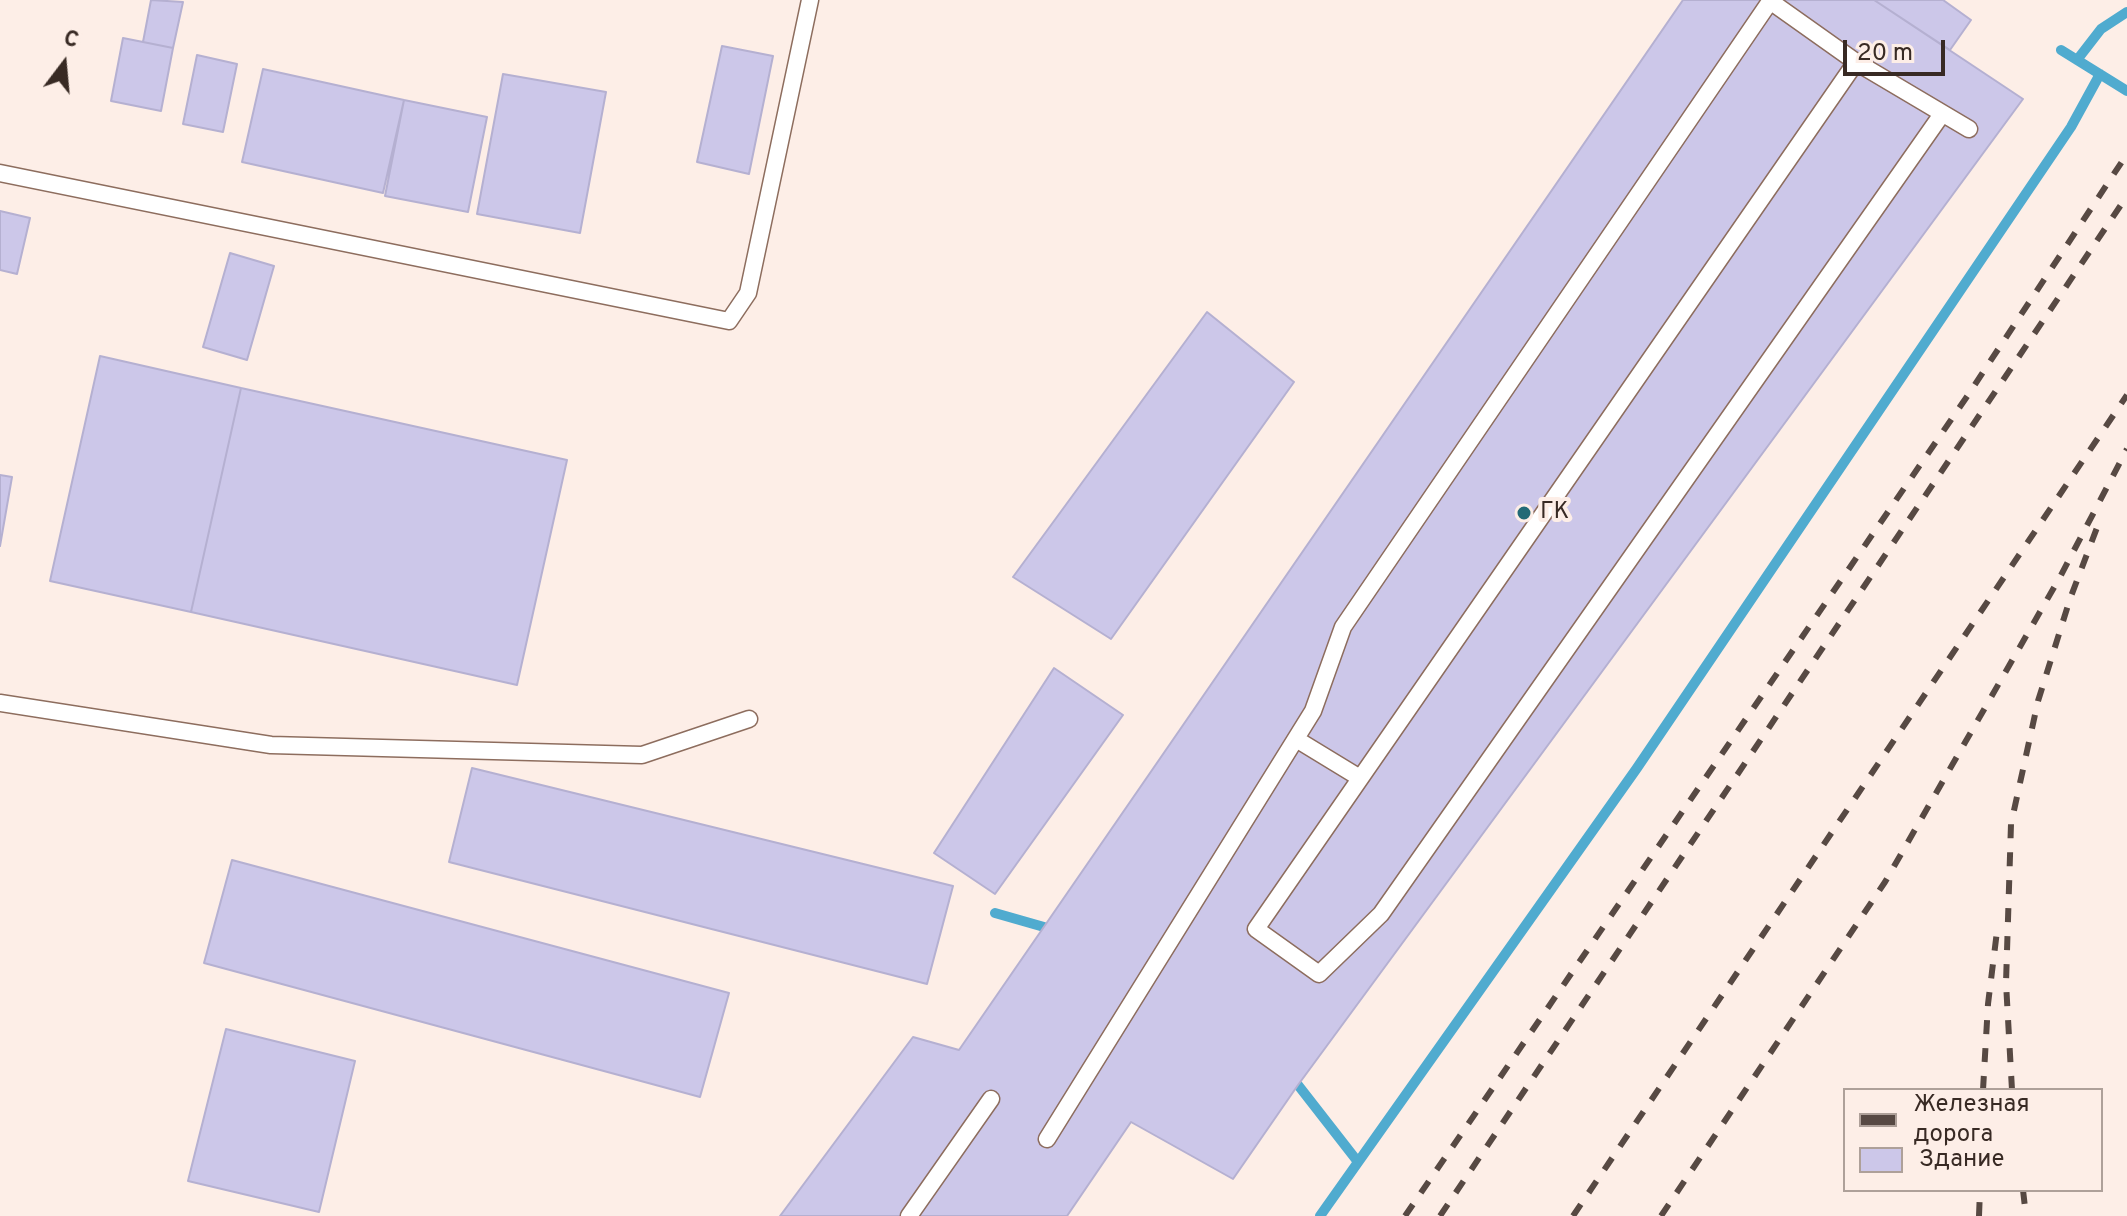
<!DOCTYPE html>
<meta charset="utf-8">
<style>
body{margin:0}
#map{position:relative;width:2127px;height:1216px;overflow:hidden;background:#fdeee7;font-family:Overpass,sans-serif}
canvas{display:block}
.legend{position:absolute;left:1843px;top:1088px;width:260px;height:104px;box-sizing:border-box;background:#fdeee7;border:2px solid #aea099;margin:0;padding:10px 14px;list-style:none;font-size:24px;color:#382a24}
.legend li{display:flex;align-items:center;gap:16px;height:40px}
.legend b{width:40px;border:2px solid #aea099}
.north{position:absolute;left:24px;top:24px;width:80px;height:80px;-webkit-text-stroke:6px #fdeee7;paint-order:stroke;rotate:16deg;font-size:22px;font-weight:700;line-height:32px;text-align:center;color:#382a24}
.north::after{content:'';display:block;margin:auto;width:28px;height:36px;background:#382a24;clip-path:polygon(50% 0,100% 100%,50% 72%,0 100%)}
.scale{position:absolute;left:1843px;top:40px;width:102px;height:36px;box-sizing:border-box;border:4px solid #382a24;border-top:0;padding-left:10px;font-size:24px;line-height:28px;white-space:nowrap;color:#382a24;-webkit-text-stroke:6px #fdeee7;paint-order:stroke}
</style>
<div id="map">
<canvas width="2127" height="1216"></canvas>
<ul class="legend">
<li><b style="height:10px;background:#574943"></b>Железная дорога</li>
<li><b style="height:22px;background:#ccc7e9"></b>Здание</li>
</ul>
<div class="north">С</div>
<div class="scale">20 m</div>
</div>
<script>
const context = document.querySelector('canvas').getContext('2d');
context.lineJoin = 'round';
function strokePath(path, color, width, dash) {
  context.strokeStyle = color;
  context.lineWidth = width;
  context.lineCap = dash ? 'butt' : 'round';
  context.setLineDash(dash || []);
  context.stroke(path);
}
function fillPath(path, color) {
  context.fillStyle = color;
  context.fill(path, 'evenodd');
}
function write(font, color, halo, rows, align = 'center') {
  context.font = font + ' Overpass,sans-serif';
  context.lineWidth = 8;
  context.setLineDash([]);
  context.textBaseline = 'middle';
  context.strokeStyle = halo;
  context.fillStyle = color;
  for (const [text, x, y, turn = 0] of rows) {
    context.save();
    context.translate(x, y);
    context.rotate((+turn || 0) * Math.PI / 180);
    context.textAlign = isNaN(turn) ? turn : align;
    if (halo) context.strokeText(text, 0, 0);
    context.fillText(text, 0, 0);
    context.restore();
  }
}
strokePath(new Path2D(`
 M 2061,50 L 2127,91
 M 2077,60 L 2101,29 L 2127,12
 M 995,913 L 1044,927
 M 1298,1085 L 1358,1162
 M 1320,1216 L 1637,768 L 2071,127 L 2100,74`), '#50abcf', 10);
const building = new Path2D(`
 M 151,0 L 183,2 L 173,48 L 143,42 Z
 M 1683,0 L 1874,0 L 2023,99 L 1298,1085 L 1233,1179 L 1131,1122 L 1067,1216 L 780,1216 L 913,1037 L 959,1050 Z
 M 1874,0 L 1943,0 L 1971,20 L 1950,50 Z
 M 123,38 L 173,48 L 161,111 L 111,101 Z
 M 722,46 L 773,56 L 749,174 L 697,162 Z
 M 197,55 L 237,64 L 223,132 L 183,124 Z
 M 263,69 L 404,100 L 383,193 L 242,162 Z
 M 503,74 L 606,92 L 580,233 L 477,214 Z
 M 404,100 L 487,117 L 468,212 L 385,196 Z
 M 0,211 L 30,218 L 17,274 L 0,270 Z
 M 230,253 L 274,266 L 247,360 L 203,347 Z
 M 1207,312 L 1294,382 L 1111,639 L 1013,577 Z
 M 100,356 L 241,388 L 191,612 L 50,581 Z
 M 241,388 L 567,460 L 517,685 L 191,612 Z
 M 0,475 L 12,477 L 0,546 Z
 M 1054,668 L 1123,715 L 995,894 L 934,853 Z
 M 472,768 L 953,886 L 927,984 L 449,862 Z
 M 232,860 L 729,993 L 700,1097 L 204,963 Z
 M 226,1029 L 355,1061 L 319,1212 L 188,1181 Z`);
fillPath(building, '#ccc7e9');
strokePath(building, '#b5b0d1', 2);
const service = new Path2D(`
 M 1770,1 L 1856,62 L 1969,129
 M 1856,62 L 1256,929 L 1319,974 L 1381,914 L 1942,114
 M 0,173 L 729,321 L 748,293 L 810,0
 M 0,703 L 271,745 L 642,755 L 749,719
 M 1296,739 L 1360,778
 M 1047,1139 L 1313,711 L 1343,627 L 1771,0
 M 909,1216 L 991,1099`);
strokePath(service, '#8d6d5e', 19);
strokePath(service, '#fff', 16);
strokePath(new Path2D(`
 M 1983,1090 L 1988,1004 L 1998,923
 M 2012,1090 L 2006,983 L 2011,824 L 2038,701 L 2070,599 L 2098,525
 M 2023,1190 L 2026,1216
 M 1405,1216 L 1966,398 L 2127,154
 M 1440,1216 L 2127,196
 M 1573,1216 L 2127,395
 M 1661,1216 L 1885,882 L 2060,577 L 2127,449
 M 1979,1216 L 1980,1190`), '#574943', 6, [14, 14]);
for (const [x, y, r, color] of [
 [1524,513,8,"#226a76"]
]) {
  const dot = new Path2D();
  dot.arc(x, y, r, 0, 2 * Math.PI);
  context.fillStyle = color;
  context.fill(dot);
  strokePath(dot, '#fdeee7', 3);
}
write('24px', '#382a24', '#fdeee7', [
 ["ГК",1540,513]
], 'left');
</script>
